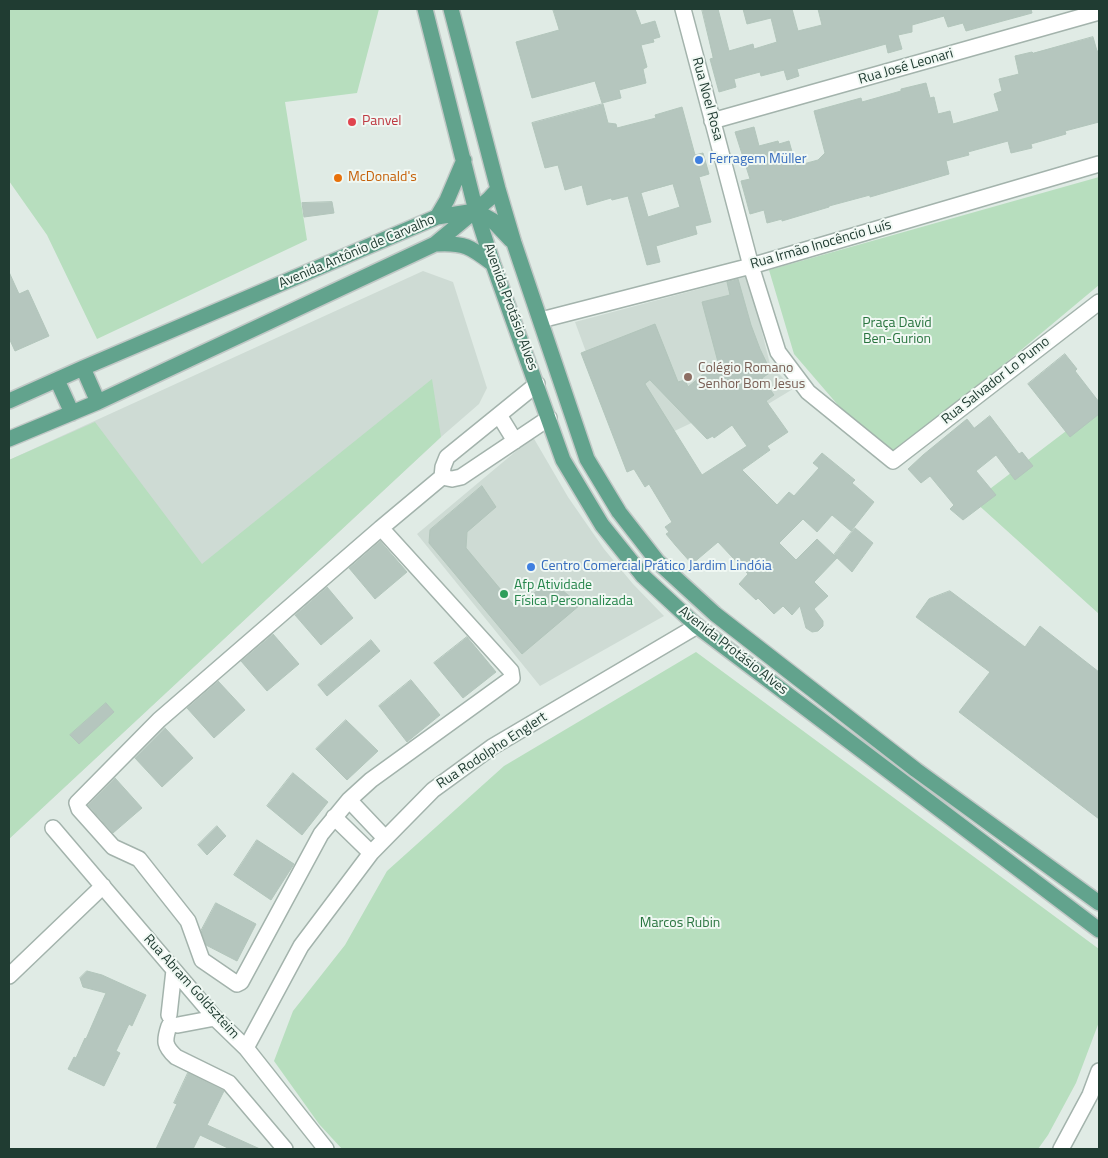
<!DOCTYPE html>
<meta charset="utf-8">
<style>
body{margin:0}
#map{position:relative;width:1108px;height:1158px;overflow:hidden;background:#e0ebe5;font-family:"Titillium Web",sans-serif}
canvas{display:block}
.frame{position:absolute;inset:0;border:10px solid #203c32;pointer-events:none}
</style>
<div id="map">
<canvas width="1108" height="1158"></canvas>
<div class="frame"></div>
</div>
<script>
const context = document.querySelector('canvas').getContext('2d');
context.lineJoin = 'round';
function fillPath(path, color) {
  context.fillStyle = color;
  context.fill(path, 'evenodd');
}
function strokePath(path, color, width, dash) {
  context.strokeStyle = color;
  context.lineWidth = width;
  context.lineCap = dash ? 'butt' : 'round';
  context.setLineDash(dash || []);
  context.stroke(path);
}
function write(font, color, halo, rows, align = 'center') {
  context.font = font + ' "Titillium Web",sans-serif';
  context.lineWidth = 4;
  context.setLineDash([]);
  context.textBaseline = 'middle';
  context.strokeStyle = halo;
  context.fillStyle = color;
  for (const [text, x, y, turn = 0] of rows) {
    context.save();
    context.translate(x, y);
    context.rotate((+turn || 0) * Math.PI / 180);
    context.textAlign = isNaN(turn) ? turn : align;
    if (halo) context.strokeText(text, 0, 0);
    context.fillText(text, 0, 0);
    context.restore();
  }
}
fillPath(new Path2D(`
 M 423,271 L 453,282 L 487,388 L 479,404 L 441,437 L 9,839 L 9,460 Z
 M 748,276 L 770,364 L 793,389 L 720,433 L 704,417 L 624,455 L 575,322 Z
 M 533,437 L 568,497 L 604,549 L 633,584 L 664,616 L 540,686 L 417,534 Z`), '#cedbd4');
fillPath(new Path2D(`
 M 9,9 L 379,9 L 357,93 L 285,102 L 307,240 L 97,339 L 47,235 L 9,181 Z
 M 1099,177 L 1099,285 L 887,462 L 794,354 L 769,270 Z
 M 432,379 L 441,437 L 9,839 L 9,460 L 95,422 L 202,564 Z
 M 1099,406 L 1099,614 L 974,501 Z
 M 696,652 L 1099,949 L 1099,1022 L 1076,1083 L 1048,1135 L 1038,1149 L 342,1149 L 319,1124 L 274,1061 L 293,1011 L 345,945 L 387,871 L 504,766 Z`), '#b7debe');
const building = new Path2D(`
 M 553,9 L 635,9 L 641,25 L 655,21 L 660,37 L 653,39 L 654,42 L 641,45 L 647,67 L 643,69 L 646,83 L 619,90 L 621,98 L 602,103 L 595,81 L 532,98 L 516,42 L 559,30 Z
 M 702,9 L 718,9 L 729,51 L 753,44 L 754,49 L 777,42 L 771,18 L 747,24 L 743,9 L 792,9 L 798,31 L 822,25 L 818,9 L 1031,9 L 1032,13 L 966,31 L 963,23 L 948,27 L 944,16 L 912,25 L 912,32 L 898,35 L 902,49 L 888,53 L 886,44 L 861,51 L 797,69 L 799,76 L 787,80 L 784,70 L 761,76 L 760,72 L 734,79 L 736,87 L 719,92 L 710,59 L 713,58 Z
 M 1093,37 L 1097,51 L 1099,51 L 1099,122 L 1065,131 L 1066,134 L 1031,144 L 1032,148 L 1011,153 L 1008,141 L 968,152 L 969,155 L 946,161 L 949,174 L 870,197 L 870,195 L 829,206 L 829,207 L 782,221 L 782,219 L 767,223 L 764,210 L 750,214 L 741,181 L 750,179 L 735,132 L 754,127 L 759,146 L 778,141 L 779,144 L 789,141 L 796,166 L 818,160 L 825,153 L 814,111 L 861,98 L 862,102 L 901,91 L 901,89 L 926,83 L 930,98 L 934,97 L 938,114 L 950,111 L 953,124 L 999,111 L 994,94 L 1002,91 L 999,79 L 1019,74 L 1015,56 L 1032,52 L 1033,53 Z
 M 603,104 L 608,123 L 616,124 L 617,128 L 656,118 L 655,115 L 682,107 L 695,155 L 703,153 L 709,174 L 699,177 L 711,222 L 695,226 L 697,234 L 656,246 L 660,262 L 647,265 L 628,196 L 612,200 L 611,198 L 587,205 L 582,185 L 565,190 L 558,165 L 545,168 L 532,123 ZM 673,184 L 680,207 L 648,217 L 641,193 Z
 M 332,202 L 334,213 L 304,217 L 302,203 Z
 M 9,272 L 19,294 L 28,290 L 49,336 L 15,351 L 9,338 Z
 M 738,279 L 751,325 L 760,349 L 771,372 L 762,378 L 774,395 L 766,401 L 788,432 L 767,446 L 770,450 L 742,470 L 777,505 L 789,492 L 794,496 L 819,468 L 813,463 L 822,453 L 855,480 L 852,483 L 874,502 L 851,531 L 832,515 L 817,532 L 803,519 L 779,543 L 796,560 L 817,539 L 837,558 L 814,582 L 828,596 L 814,609 L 823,621 L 823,626 L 818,631 L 812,632 L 806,628 L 800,606 L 792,615 L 783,606 L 774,614 L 758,598 L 756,600 L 739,584 L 748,574 L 718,542 L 692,564 L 676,546 L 666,534 L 669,532 L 665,527 L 672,522 L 649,484 L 645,487 L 634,469 L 627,472 L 581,353 L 655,324 L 678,382 L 685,380 L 688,387 L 712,367 L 710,363 L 718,362 L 702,302 L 730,295 L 727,282 ZM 650,380 L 707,439 L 713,436 L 714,438 L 732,425 L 747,446 L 702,475 L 645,384 Z
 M 1065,354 L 1077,369 L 1075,371 L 1099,402 L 1099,414 L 1070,437 L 1028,384 Z
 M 990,416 L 1019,454 L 1022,452 L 1033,466 L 1015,480 L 996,455 L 976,471 L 996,495 L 963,520 L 950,509 L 954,505 L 930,476 L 921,483 L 908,469 L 923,455 L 967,419 L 974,428 Z
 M 482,486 L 496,507 L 467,532 L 466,548 L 516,608 L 550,580 L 580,605 L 522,654 L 429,543 L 430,530 Z
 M 855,528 L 873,543 L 852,572 L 834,555 Z
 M 380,541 L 407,572 L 375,599 L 349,568 Z
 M 327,587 L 353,618 L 321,645 L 295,615 Z
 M 950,591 L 1025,647 L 1040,626 L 1099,672 L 1099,819 L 959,712 L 990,672 L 916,617 L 929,599 Z
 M 273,634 L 299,664 L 267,691 L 241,661 Z
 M 467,637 L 496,672 L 463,698 L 434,663 Z
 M 371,640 L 380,651 L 327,696 L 318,685 Z
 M 411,680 L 440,715 L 407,742 L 379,706 Z
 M 218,681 L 245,710 L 214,738 L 187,708 Z
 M 106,703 L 114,712 L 79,744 L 70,735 Z
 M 346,720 L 378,751 L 347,780 L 316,749 Z
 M 165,728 L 193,758 L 162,787 L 135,758 Z
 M 293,773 L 328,802 L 302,835 L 267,806 Z
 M 115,778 L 142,808 L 113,833 L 88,805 Z
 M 217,826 L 226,836 L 207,855 L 198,845 Z
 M 257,840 L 294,864 L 271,900 L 234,875 Z
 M 216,903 L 256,924 L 237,961 L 206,945 L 201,931 Z
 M 87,971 L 102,975 L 146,995 L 132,1026 L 129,1024 L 116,1051 L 120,1053 L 104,1086 L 68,1069 L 74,1057 L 76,1058 L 85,1038 L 86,1039 L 106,993 L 83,987 L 80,978 Z
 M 188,1073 L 224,1091 L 207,1125 L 260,1149 L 230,1149 L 200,1135 L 193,1149 L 156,1149 L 177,1104 L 174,1103 Z`);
fillPath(building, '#b5c6be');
strokePath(building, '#b2c5bb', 1);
const minor = new Path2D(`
 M 683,9 L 751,266 L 778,352 L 808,392 L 893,461 L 1099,302
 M 712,121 L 1099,12
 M 541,320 L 751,266 L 1099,164
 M 537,384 L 447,457 L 443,467 L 442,477 L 452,479 L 461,477 L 549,418
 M 499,415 L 515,441
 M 381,528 L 159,720 L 77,803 L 79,809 L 113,847 L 139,859 L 188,921 L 202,960 L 237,984 L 241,982 L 321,834 L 349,800 L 371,780 L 512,678 L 511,671 L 381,528 L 442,477
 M 349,800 L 385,838
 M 334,817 L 371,853
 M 53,828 L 215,1018 L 246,1048 L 326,1149
 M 9,976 L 103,886
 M 169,1015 L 174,970
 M 178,1025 L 215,1018
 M 169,1026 C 164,1041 164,1046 176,1057 L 229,1083 L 285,1149
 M 246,1048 L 301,946 L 371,853 L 433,790 L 492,747 L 697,626
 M 1061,1149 L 1090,1095 L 1099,1071`);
const major = new Path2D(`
 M 425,9 L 476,211 L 493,264 L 563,460 L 602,525 L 643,576 L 697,626 L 1099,930
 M 451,9 L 498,189 L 514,243 L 587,459 L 619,512 L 658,562 L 715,614 L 916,770 L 1099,903
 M 476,211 L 492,220 L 511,240
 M 437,217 L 447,200 L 464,160
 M 435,244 C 464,242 471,247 493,264
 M 83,368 L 98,402
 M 57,380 L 72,413
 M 9,401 L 83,368 L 437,217 L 475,211
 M 9,439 L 98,402 L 435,244 L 489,199 L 498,189`);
strokePath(minor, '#a3b3ac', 18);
strokePath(major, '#c1c8c6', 18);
strokePath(minor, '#fff', 15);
strokePath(major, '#62a38d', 15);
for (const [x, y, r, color] of [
 [352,122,5,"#e0444e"],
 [699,160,5,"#3f7fe0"],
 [338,178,5,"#e8710a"],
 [688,377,5,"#8d6e63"],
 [531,567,5,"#3f7fe0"],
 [504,594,5,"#2e9e5b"]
]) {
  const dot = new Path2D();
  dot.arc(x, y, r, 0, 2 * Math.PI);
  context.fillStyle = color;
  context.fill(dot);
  strokePath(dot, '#f0f8f3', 2);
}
write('14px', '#203c32', '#f0f8f3', [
 ["Rua José Leonari",906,67,-16],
 ["Rua Noel Rosa",707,99,75],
 ["Rua Irmão Inocêncio Luís",821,245,-16],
 ["Avenida Antônio de Carvalho",357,252,-23],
 ["Avenida Protásio Alves",510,307,70],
 ["Rua Salvador Lo Pumo",996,381,-38],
 ["Avenida Protásio Alves",733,651,38],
 ["Rua Rodolpho Englert",492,751,-33],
 ["Rua Abram Goldszteim",191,987,48]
]);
write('14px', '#be3a42', '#f0f8f3', [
 ["Panvel",362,122]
], 'left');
write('14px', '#366cbe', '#f0f8f3', [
 ["Ferragem Müller",709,160],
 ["Centro Comercial Prático Jardim Lindóia",541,567]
], 'left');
write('14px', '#c56008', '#f0f8f3', [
 ["McDonald's",348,178]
], 'left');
write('14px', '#29743f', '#f0f8f3', [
 ["Praça David",897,324],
 ["Ben-Gurion",897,340],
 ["Marcos Rubin",680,924]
]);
write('14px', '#785e54', '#f0f8f3', [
 ["Colégio Romano",698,369],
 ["Senhor Bom Jesus",698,385]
], 'left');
write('14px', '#27864d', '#f0f8f3', [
 ["Afp Atividade",514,586],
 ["Física Personalizada",514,602]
], 'left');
</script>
